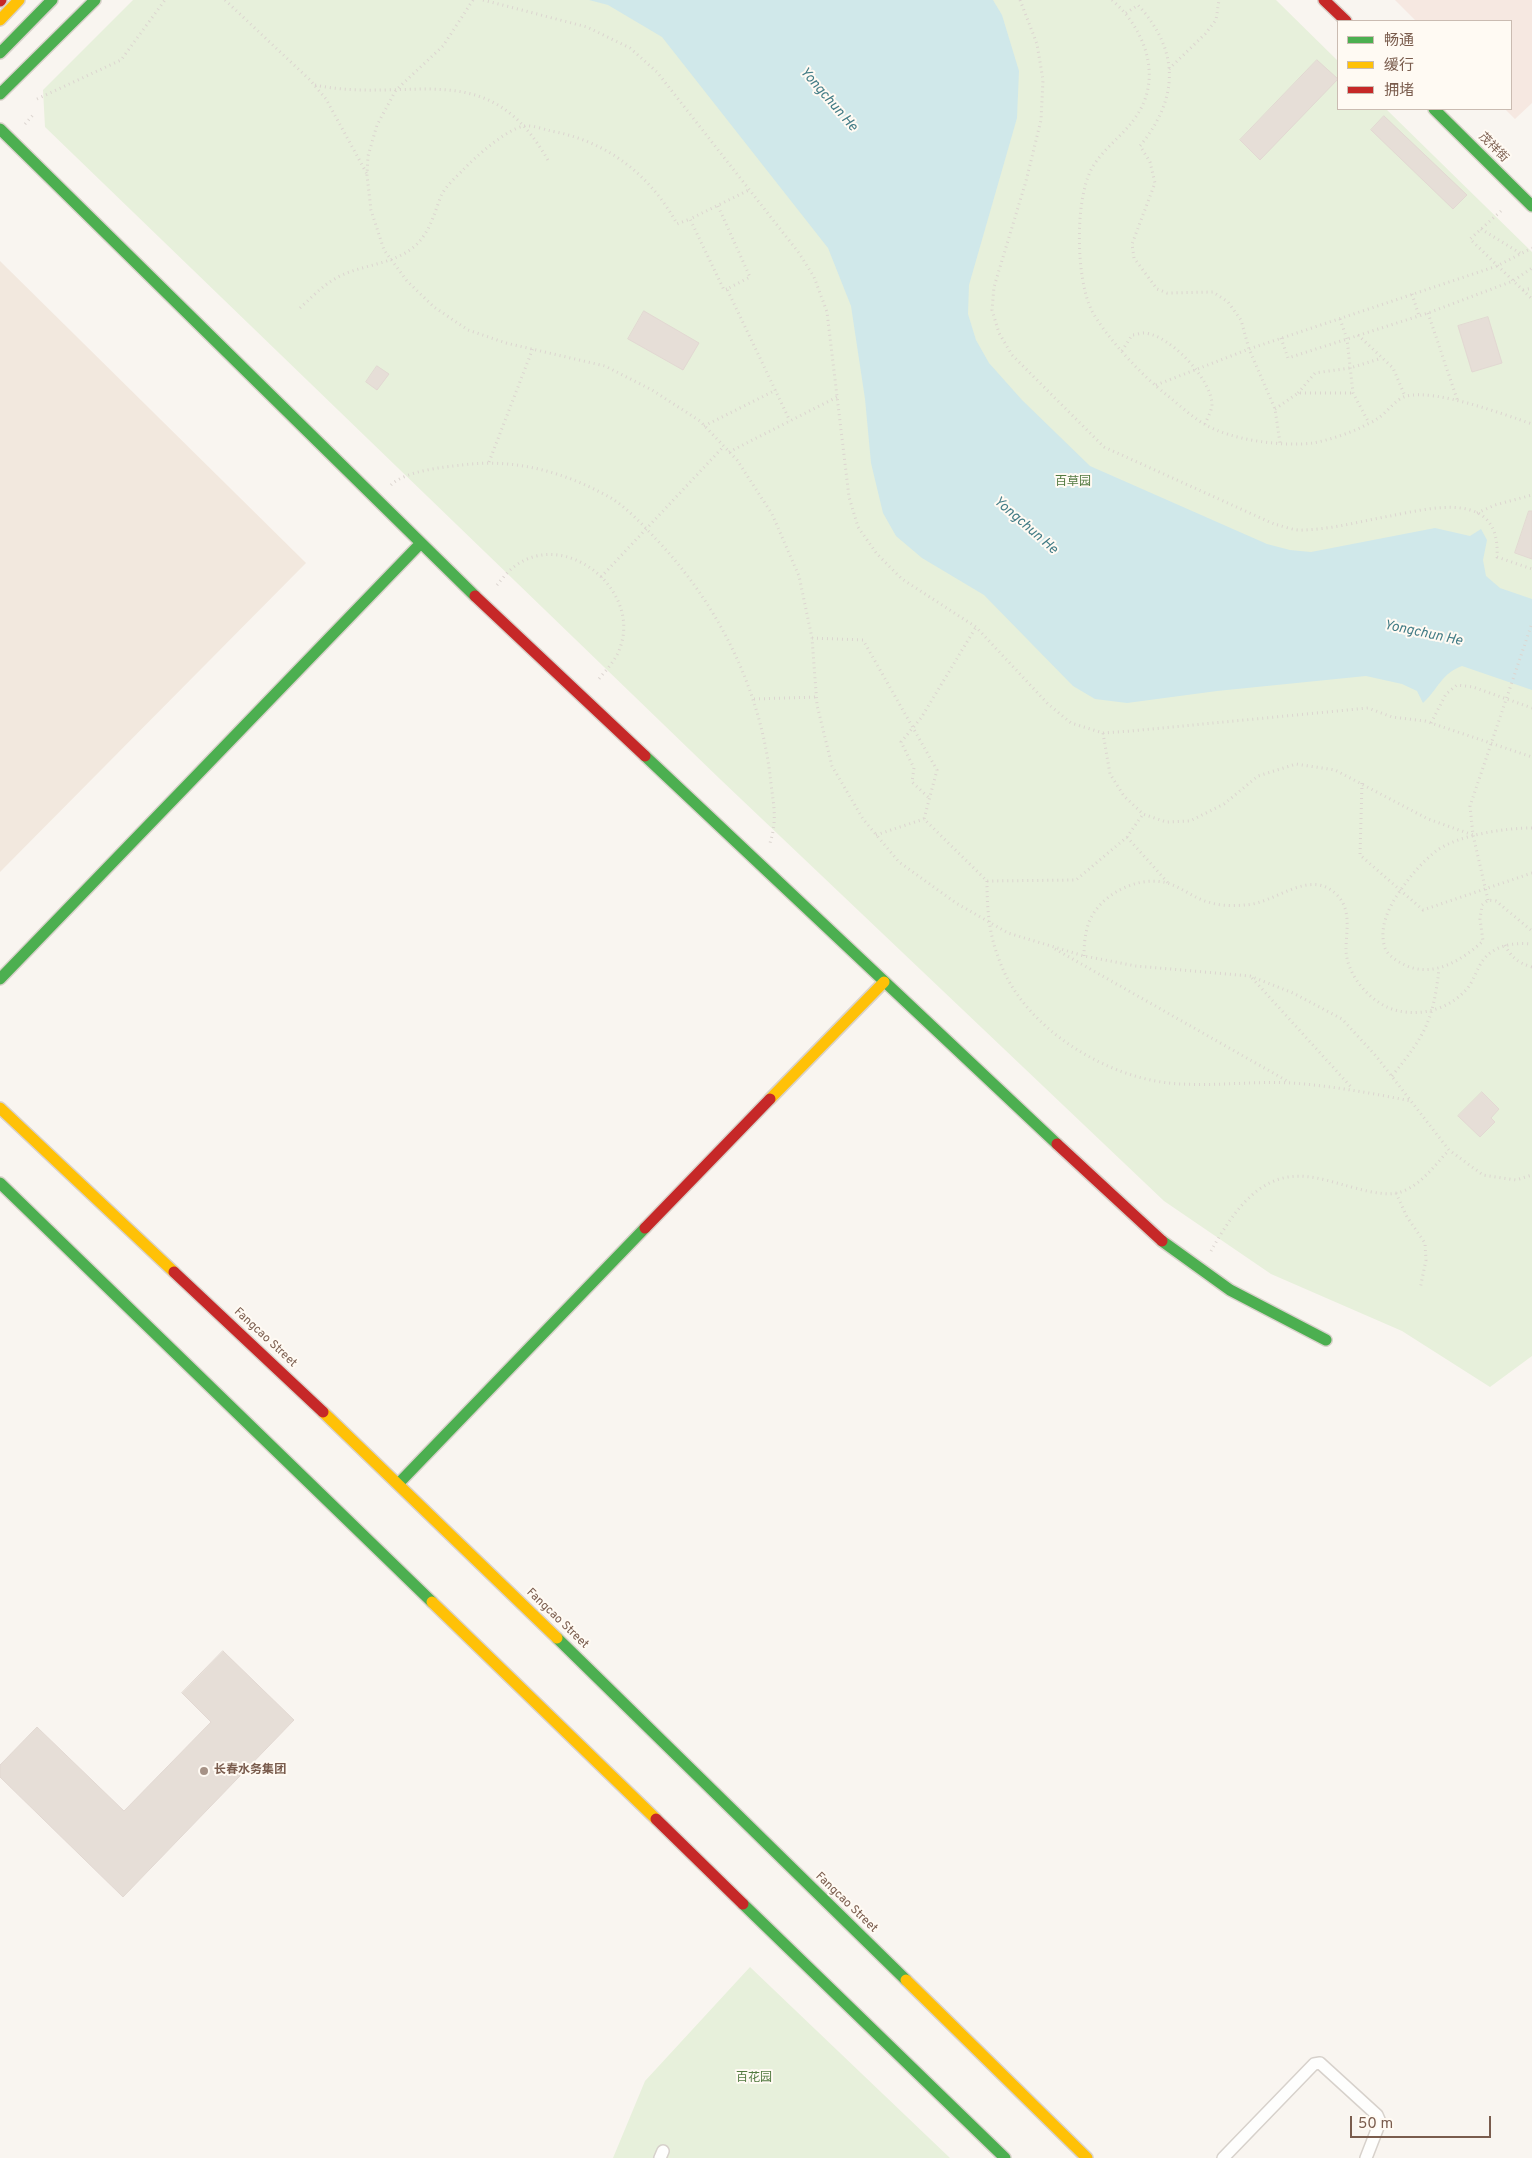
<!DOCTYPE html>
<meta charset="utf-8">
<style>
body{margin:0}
#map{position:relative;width:1532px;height:2158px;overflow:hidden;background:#f9f5f0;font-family:Overpass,"Noto Sans SC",sans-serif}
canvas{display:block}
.legend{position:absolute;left:1337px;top:20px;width:175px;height:90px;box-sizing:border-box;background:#fffaf3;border:1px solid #cabbb1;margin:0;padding:6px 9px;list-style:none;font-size:15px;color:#7a5c4d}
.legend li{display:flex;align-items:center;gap:10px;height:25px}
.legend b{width:25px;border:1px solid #cabbb1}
.scale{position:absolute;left:1350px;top:2116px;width:141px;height:22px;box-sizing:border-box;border:2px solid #7a5c4d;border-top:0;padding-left:6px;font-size:15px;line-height:18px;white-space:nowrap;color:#7a5c4d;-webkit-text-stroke:4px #fffaf3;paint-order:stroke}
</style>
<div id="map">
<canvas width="1532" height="2158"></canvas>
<ul class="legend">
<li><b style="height:6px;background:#4caf50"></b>畅通</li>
<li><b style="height:6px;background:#ffc107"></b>缓行</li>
<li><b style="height:6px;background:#c62828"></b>拥堵</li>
</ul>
<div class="scale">50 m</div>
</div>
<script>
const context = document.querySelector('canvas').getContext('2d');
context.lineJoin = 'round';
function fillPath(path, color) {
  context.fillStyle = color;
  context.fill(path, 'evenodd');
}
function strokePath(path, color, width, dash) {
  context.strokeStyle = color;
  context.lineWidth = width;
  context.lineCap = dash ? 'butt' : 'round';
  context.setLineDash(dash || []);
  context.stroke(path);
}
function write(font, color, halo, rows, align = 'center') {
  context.font = font + ' Overpass,"Noto Sans SC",sans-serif';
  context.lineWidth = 4;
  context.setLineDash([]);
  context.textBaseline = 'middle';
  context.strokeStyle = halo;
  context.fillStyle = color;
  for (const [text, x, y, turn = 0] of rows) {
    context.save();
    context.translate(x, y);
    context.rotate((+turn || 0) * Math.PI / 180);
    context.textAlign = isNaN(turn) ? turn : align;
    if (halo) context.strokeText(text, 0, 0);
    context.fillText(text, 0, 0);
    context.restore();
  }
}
fillPath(new Path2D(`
 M 0,261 L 306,563 L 0,872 Z`), '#f2e8de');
fillPath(new Path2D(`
 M 1395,0 L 1532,0 L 1532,103 L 1515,119 L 1505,109 L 1511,109 L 1511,21 L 1416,21 Z`), '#f6e8e1');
fillPath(new Path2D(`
 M 133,0 L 1276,0 L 1338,61 L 1338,109 L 1386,109 L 1532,252 L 1532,1356 L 1490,1387 L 1402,1331 L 1271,1274 L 1164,1201 L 721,780 L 45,127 L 43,90 Z
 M 750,1967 L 950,2158 L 613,2158 L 645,2081 Z`), '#e7f0db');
fillPath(new Path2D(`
 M 589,0 L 993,0 L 1002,15 L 1019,71 L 1017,118 L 969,285 L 968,314 L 976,340 L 989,363 L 1022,400 L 1090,466 L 1267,544 L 1290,550 L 1311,552 L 1435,528 L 1470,536 L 1481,529 L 1487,540 L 1483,560 L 1486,576 L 1500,588 L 1532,599 L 1532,690 L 1462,666 C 1441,674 1439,688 1423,703 L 1417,691 L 1402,684 L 1366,676 L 1217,691 L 1127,703 L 1095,699 L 1073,686 L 984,595 L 922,558 L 896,536 L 883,513 L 871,463 L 865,399 L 851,306 L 828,248 L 662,37 L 608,5 Z`), '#d0e8ea');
const building = new Path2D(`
 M 1317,60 L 1338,79 L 1260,160 L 1240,140 Z
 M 1384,116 L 1467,195 L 1453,209 L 1371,130 Z
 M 644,311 L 699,343 L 683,370 L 628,339 Z
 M 1488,317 L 1502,363 L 1472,372 L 1458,326 Z
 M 377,366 L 389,374 L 377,390 L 366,382 Z
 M 1529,511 L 1532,511 L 1532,559 L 1515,553 Z
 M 1482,1092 L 1499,1109 L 1491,1118 L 1495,1122 L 1480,1137 L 1458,1116 Z
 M 223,1651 L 294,1720 L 123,1897 L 0,1777 L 0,1765 L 37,1727 L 124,1811 L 211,1722 L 182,1693 Z`);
fillPath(building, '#e6ded7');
strokePath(building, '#e2d8d2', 1);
const lane = new Path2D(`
 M 660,2158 L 663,2151
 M 1223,2158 L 1314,2064 L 1320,2063 L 1377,2115 L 1380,2122 L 1366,2158`);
const fast = new Path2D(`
 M 0,53 L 52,0
 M 0,94 L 95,0
 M 1434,109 L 1532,206
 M 0,129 L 475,596
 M 645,756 L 1057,1144
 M 0,979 L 420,544
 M 0,1183 L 432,1602
 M 1162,1241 L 1230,1290 L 1326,1340
 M 399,1483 L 645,1228
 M 557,1638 L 906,1980
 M 743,1904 L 1005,2158`);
const slow = new Path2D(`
 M 0,20 L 19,0
 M 770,1099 L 884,982
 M 0,1108 L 174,1272
 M 323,1412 L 557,1638
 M 432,1602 L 656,1819
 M 906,1980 L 1087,2158`);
const jam = new Path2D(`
 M 1324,0 L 1346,21
 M 0,1 L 1,0
 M 475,596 L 645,756
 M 1057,1144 L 1162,1241
 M 645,1228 L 770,1099
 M 174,1272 L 323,1412
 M 656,1819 L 743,1904`);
strokePath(lane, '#d7d1cb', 14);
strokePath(fast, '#d9d2cb', 14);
strokePath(slow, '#d9d2cb', 14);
strokePath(jam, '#d9d2cb', 14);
strokePath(new Path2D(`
 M 225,0 L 310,80 L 326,99 L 367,174
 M 473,0 L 443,46 L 396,90 L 377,125 L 368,156 L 367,175 L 371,210 L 384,250 L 407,281 L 434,307 L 468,330 L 506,343 L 605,366 L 652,390 L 700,421 L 737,460 L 772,514 L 799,576 L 812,638 L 817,705 L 832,766 L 863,819 L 899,862 L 956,903 L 1008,933 L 1084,956 L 1136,966 L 1250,976 L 1293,993 L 1342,1019 L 1376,1056 L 1449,1150 L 1483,1175 L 1516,1180 L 1532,1175
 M 483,0 L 587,27 L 630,48 L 657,72 L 799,253 L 814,277 L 827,312 L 849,497 L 858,527 L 877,554 L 902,579 L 976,627 L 1048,704 L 1071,723 L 1103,733 L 1131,731 L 1368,708 L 1392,717 L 1425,721 L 1532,757
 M 1020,0 L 1037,44 L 1043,80 L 1041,120 L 1026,181 L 994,287 L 992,310 L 999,333 L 1012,355 L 1104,447 L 1274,524 C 1283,526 1294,531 1304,530 C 1333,529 1362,521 1390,516 C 1432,508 1501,489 1497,557 L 1532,569
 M 1112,0 C 1145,29 1164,78 1135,118 C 1122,137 1102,149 1091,170 C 1075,201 1076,277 1091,309 C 1104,335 1143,377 1167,395 C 1179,405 1191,416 1204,424 C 1231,440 1282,447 1313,443 C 1329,440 1347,434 1362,427 C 1367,424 1373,422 1377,419 C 1387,413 1396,398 1407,396 C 1436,389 1503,414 1532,424
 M 1126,13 L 1138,5 C 1180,51 1179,98 1140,146 L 1150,162 L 1155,183 L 1132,244 L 1134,258 L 1157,289 L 1167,293 L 1213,292 L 1228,302 L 1241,320 L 1249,349 L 1275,409 L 1280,443
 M 1169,69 L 1205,34 L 1216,20 L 1219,0
 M 315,85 C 411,105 488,52 549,162
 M 37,99 L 121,60 L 165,0
 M 25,124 L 34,114
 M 718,206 L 750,277 L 727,289 L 790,421
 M 1501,211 L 1470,239 L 1532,299
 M 1481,229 L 1520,253
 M 727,289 L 724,290 L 690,219 L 749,190
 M 1523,290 L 1532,288
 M 1412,294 L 1419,316
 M 300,308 C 312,297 323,285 338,277 C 363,264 393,265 415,246 C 430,232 434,214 441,196 C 445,187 456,177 463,170 C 475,157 507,129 524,126 C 532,125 543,129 551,131 C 606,141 650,174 677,224 L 690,219
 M 1428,313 L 1458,402
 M 1340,319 L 1347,339 L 1353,393 L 1369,423
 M 1358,335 L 1393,368 L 1405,396
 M 1281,338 L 1288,358 L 1428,313 L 1513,281 L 1532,268
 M 1122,351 L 1132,335 C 1136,335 1140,333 1144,333 C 1169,334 1213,380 1212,406 C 1211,412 1207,419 1205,424
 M 1156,385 L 1249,349 L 1497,266 L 1532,248
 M 1298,393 L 1315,373 L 1350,368 L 1382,358
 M 1275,409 L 1298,393 L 1353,393
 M 704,426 L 776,390
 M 729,452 L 837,397
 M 489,462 L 533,348
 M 391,485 C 405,471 443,467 462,465 C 515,458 565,472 611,498 C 627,508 643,525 656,539 C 719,605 762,692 771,784 C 774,807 777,821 770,843
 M 1477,513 L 1495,505 L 1532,495
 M 601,577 L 724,446
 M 497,585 C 502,579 508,571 515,566 C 565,529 639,588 621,645 C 617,659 607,669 598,680
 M 812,638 L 863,640 L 937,770 L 924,819 L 987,881 L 1076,880 L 1127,837 L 1143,814
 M 754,699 L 817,697
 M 1431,723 L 1446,694 L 1457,685 L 1473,687 L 1532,708
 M 1103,733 L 1110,774 L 1124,796 L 1143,814 L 1166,822 L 1190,821 L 1224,804 L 1258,776 L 1296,764 L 1335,770 L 1428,819 L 1473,835
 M 1362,783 L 1360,855 L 1423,910 L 1532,873
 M 928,797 L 912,782 L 914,768 L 901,742 L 921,718 L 976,627
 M 1532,828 C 1505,828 1458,835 1436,851 C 1420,864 1407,880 1396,897 C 1387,911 1379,930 1385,948 C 1387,954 1395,960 1401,963 C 1431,980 1461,961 1483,941 L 1480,919 L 1482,905 L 1488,900 L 1496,901 L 1532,931
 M 876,835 L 924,819
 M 1127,837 L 1169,884
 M 987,881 C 987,910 989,935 1000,962 C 1025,1030 1112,1082 1182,1084 C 1218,1086 1255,1081 1292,1083 C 1332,1086 1371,1093 1411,1101
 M 1488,900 L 1473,835 L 1470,806 L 1532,623
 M 1505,945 C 1511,957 1518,963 1532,967
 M 1055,949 L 1289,1082
 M 1252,978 L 1352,1088
 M 1392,1076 C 1425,1035 1433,1022 1439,969
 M 1396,1193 L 1407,1217 L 1425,1243 L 1426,1260 L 1420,1289
 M 1211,1251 C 1228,1221 1251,1183 1288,1177 C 1307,1174 1326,1180 1344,1185 C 1359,1189 1381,1196 1397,1193 C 1419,1188 1434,1166 1449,1150`), '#dcd5d0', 3, [1, 4]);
strokePath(lane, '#fefefd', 11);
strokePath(fast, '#4caf50', 11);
strokePath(slow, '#ffc107', 11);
strokePath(jam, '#c62828', 11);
strokePath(new Path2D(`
 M 1084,956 C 1084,945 1085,933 1089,922 C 1100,895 1135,877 1163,882 C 1179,885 1193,898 1208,902 C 1220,906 1233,906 1245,905 C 1275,904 1310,867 1337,895 C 1352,910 1346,932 1346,949 C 1346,976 1373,1006 1399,1011 C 1422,1016 1448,1009 1465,991 C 1472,984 1475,974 1480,965 C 1490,946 1512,942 1532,944`), '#dcd5d0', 3, [1, 4]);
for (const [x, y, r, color] of [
 [204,1771,5,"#a69286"]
]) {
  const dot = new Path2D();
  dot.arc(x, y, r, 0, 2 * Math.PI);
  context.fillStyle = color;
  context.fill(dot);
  strokePath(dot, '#fffaf3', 2);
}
write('12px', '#7a5c4d', '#fffaf3', [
 ["茂祥街",1493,148,45],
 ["Fangcao Street",265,1338,43],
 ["Fangcao Street",557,1619,44],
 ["Fangcao Street",846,1903,44]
]);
write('12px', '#537a41', '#fffaf3', [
 ["百草园",1073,483],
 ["百花园",754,2079]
]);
write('bold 12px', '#7a5c4d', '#fffaf3', [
 ["长春水务集团",214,1771]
], 'left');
write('italic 14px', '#437c86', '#fffaf3', [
 ["Yongchun He",828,100,49],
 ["Yongchun He",1025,526,41],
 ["Yongchun He",1423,634,12]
]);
</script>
